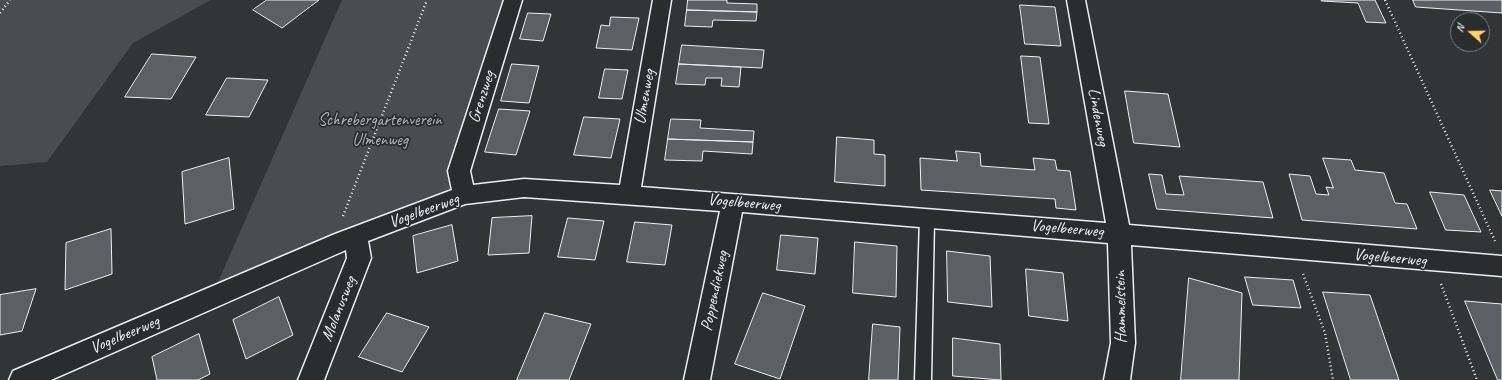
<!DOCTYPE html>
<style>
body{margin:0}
#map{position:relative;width:1502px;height:380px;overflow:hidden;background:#323536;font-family:Caveat,sans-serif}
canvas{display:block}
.north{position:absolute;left:1450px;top:12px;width:40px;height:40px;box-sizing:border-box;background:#2a2d2e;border:1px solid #767b7f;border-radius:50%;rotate:290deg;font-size:11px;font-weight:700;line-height:16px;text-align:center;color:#e8f1f8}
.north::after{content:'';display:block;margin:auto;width:14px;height:18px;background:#ffd166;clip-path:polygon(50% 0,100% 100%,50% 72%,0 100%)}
</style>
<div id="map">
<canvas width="1502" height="380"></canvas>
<div class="north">N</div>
</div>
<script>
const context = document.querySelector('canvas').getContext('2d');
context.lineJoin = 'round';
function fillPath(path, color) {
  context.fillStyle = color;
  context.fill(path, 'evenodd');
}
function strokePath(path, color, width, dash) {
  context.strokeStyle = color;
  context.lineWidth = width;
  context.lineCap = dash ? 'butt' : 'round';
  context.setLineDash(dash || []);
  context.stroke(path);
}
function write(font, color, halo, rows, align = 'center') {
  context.font = font + ' Caveat,sans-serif';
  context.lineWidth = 3.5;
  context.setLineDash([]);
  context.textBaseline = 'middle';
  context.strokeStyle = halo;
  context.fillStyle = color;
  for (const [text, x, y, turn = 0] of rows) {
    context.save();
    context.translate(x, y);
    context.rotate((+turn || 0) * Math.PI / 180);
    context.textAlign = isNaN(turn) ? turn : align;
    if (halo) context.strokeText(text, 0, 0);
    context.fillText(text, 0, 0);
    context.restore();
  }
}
fillPath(new Path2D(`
 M 0,0 L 211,0 L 133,43 L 47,162 L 0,166 Z
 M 342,0 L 513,0 L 459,171 L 464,195 L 211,298 Z`), '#494d4f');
const building = new Path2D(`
 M 267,0 L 319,0 L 282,28 L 253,10 Z
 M 688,0 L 727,0 L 727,3 L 757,4 L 757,12 L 687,10 Z
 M 1321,0 L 1375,0 L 1386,23 L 1366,22 L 1358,3 L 1322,1 Z
 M 1413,0 L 1502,0 L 1502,13 L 1416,7 Z
 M 1020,5 L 1055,7 L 1061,46 L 1025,44 Z
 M 687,10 L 757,12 L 756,21 L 713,20 L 712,27 L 685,26 Z
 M 528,13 L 551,14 L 543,41 L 520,39 Z
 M 611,17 L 639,18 L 632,50 L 596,48 L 601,25 L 609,26 Z
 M 682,45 L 764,50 L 762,68 L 679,64 Z
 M 152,54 L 196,57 L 171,99 L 125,97 Z
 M 1021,56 L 1040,57 L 1049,124 L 1029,123 Z
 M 512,64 L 539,66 L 529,103 L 501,101 Z
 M 679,64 L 741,67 L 739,87 L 721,86 L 722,78 L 706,78 L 705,85 L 676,84 Z
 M 605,69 L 628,70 L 622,99 L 599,98 Z
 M 227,78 L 268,80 L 249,117 L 206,115 Z
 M 1125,91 L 1168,94 L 1180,147 L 1134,143 Z
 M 499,109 L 530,111 L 516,155 L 485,152 Z
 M 584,117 L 620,119 L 611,158 L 574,155 Z
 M 671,119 L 701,120 L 700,128 L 754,131 L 753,142 L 668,139 Z
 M 837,137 L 874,140 L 874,154 L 885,155 L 885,186 L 835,182 Z
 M 668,139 L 753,142 L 752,154 L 703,151 L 702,161 L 665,160 Z
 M 956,151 L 980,153 L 981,166 L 1035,170 L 1033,158 L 1055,160 L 1057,170 L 1070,171 L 1076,210 L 1056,208 L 1055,199 L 921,190 L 920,158 L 957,161 Z
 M 229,158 L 234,209 L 185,224 L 182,172 Z
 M 1323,158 L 1351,160 L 1355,170 L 1384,173 L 1395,203 L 1407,204 L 1417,229 L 1302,220 L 1289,174 L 1310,176 L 1316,194 L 1329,195 L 1326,187 L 1333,188 Z
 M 1149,174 L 1162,175 L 1166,194 L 1184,195 L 1179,176 L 1263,182 L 1273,218 L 1157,209 Z
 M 1490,190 L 1502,191 L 1502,216 Z
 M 1430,192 L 1464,195 L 1481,232 L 1446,230 Z
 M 532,216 L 529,253 L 488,255 L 492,218 Z
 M 568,218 L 604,221 L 595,260 L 558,257 Z
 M 635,222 L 672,225 L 665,265 L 627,262 Z
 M 452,225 L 458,261 L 417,273 L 413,236 Z
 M 111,229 L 112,274 L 65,290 L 66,243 Z
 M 781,235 L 818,238 L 815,274 L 777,270 Z
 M 855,242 L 897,246 L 896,297 L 853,293 Z
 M 947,251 L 990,256 L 992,307 L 948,302 Z
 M 1026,269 L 1063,273 L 1068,321 L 1029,316 Z
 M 1245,277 L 1293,280 L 1301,308 L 1253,305 Z
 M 1189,278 L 1242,293 L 1239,380 L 1181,380 Z
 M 36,289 L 22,331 L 0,335 L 0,295 Z
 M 1323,292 L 1370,295 L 1399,380 L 1351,380 Z
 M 763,293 L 805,306 L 780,379 L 735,364 Z
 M 279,297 L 293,335 L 246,359 L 233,320 Z
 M 1465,301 L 1502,304 L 1502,380 L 1498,380 Z
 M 387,313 L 429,327 L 402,372 L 359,357 Z
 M 545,313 L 591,324 L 569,380 L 517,380 Z
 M 873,324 L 900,327 L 898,380 L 869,380 Z
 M 199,334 L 210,374 L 198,380 L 157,380 L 152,357 Z
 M 953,338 L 1000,344 L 1001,380 L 953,376 Z`);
fillPath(building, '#5c6063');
strokePath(building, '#e8f1f8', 1);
const service = new Path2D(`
 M 927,212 L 932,214 L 934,218 L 931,380 L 915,380 L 920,218 L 922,214 Z`);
const minor = new Path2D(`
 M 504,0 L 522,0 L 470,171 L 473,185 L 524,179 L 620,185 L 653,0 L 671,0 L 641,187 L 1106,223 L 1067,0 L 1085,0 L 1129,225 L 1502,256 L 1502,276 L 1131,245 L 1135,343 L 1130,380 L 1104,380 L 1111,343 L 1108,243 L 742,212 L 710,380 L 684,380 L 720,211 L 524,197 L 465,204 L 368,241 L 371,258 L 324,380 L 298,380 L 347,258 L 346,250 L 51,380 L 9,380 L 13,371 L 335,234 L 452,190 L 448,171 Z`);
strokePath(service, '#e8f1f8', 3);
strokePath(minor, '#e8f1f8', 3);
strokePath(new Path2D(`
 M 1385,0 L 1495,241
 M 0,13 L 10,0
 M 343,216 L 427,0
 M 1303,274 L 1325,333 L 1333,380
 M 1441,284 L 1477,380`), '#e8f1f8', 2.5, [1, 3]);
fillPath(service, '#2a2d2e');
fillPath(minor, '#2a2d2e');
write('17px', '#e8f1f8', '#2a2d2e', [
 ["Grenzweg",482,97,-72],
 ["Ulmenweg",645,97,-80],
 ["Lindenweg",1098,117,80],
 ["Vogelbeerweg",744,203,5],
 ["Vogelbeerweg",424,211,-20],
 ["Vogelbeerweg",1067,229,5],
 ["Vogelbeerweg",1390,258,5],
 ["Poppendiekweg",715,291,-78],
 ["Hammelstein",1121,307,-91],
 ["Molanusweg",339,309,-68],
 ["Vogelbeerweg",125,335,-23]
]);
write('17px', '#b0b8bd', '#2a2d2e', [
 ["Schrebergartenverein",380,121],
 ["Ulmenweg",380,141]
]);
</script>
